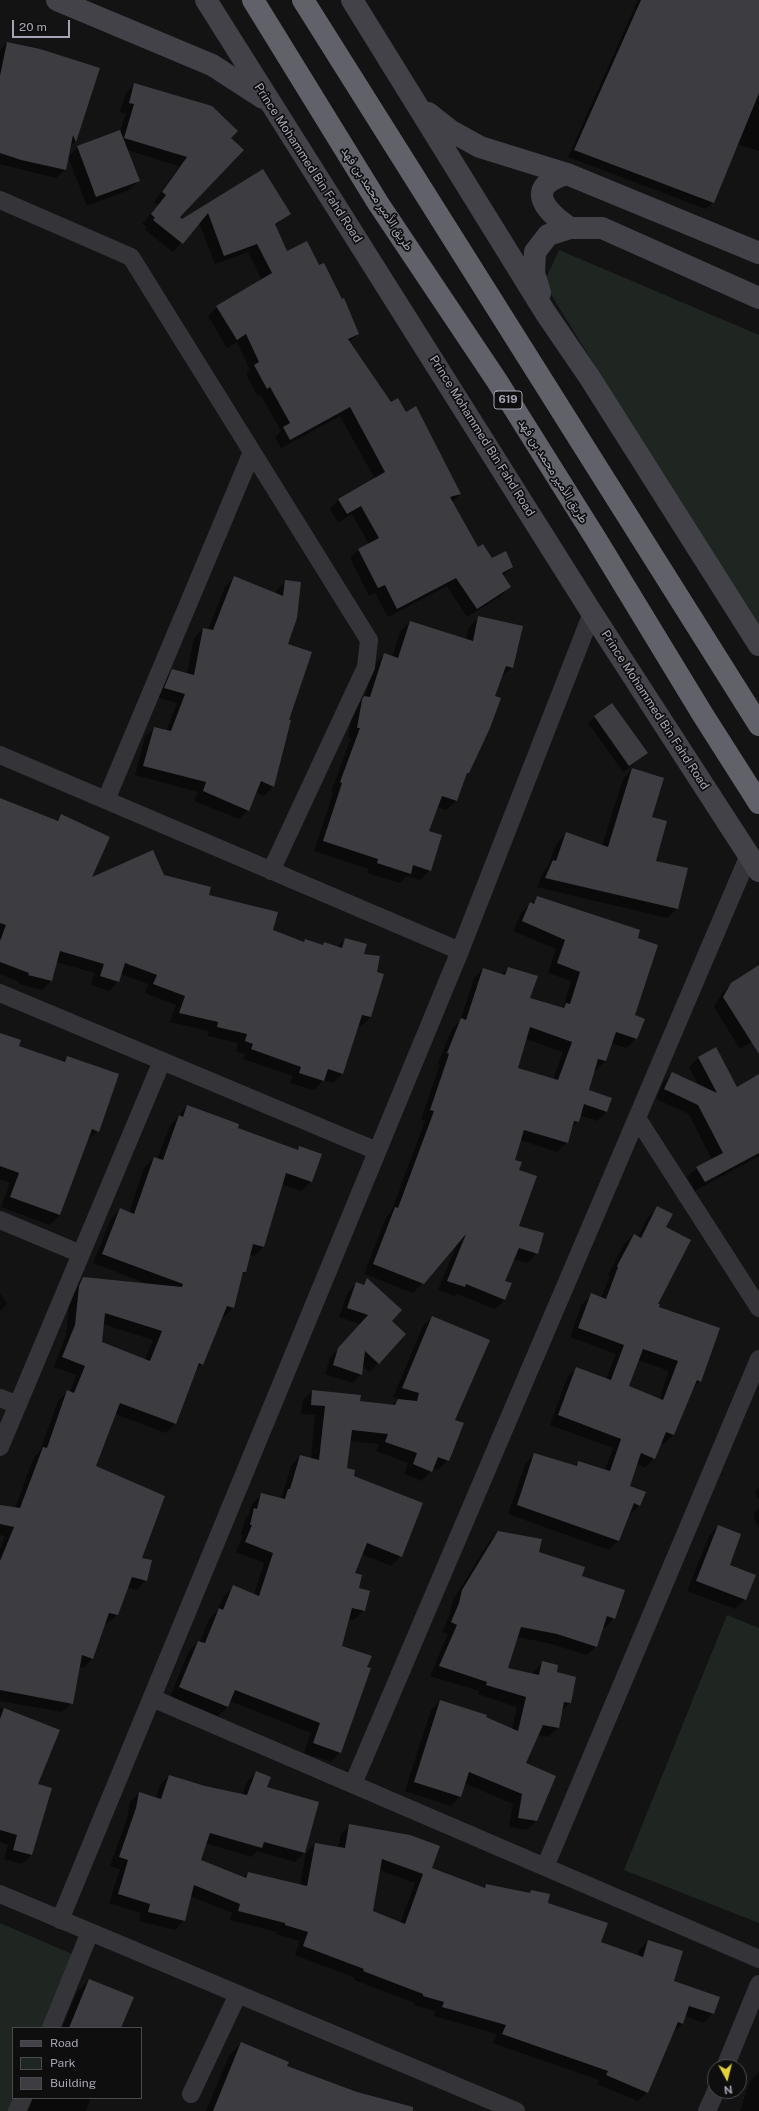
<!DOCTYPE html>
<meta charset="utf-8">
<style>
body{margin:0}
#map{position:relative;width:759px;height:2111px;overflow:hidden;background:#131314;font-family:"Public Sans",sans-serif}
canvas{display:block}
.legend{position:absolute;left:12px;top:2027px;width:130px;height:72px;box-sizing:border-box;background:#0e0e0f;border:1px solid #4a4b51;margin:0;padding:5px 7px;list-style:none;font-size:12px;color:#a5a6b3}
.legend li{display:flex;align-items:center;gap:8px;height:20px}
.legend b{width:20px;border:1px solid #4a4b51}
.north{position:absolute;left:707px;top:2059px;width:40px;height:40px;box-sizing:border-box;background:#0e0e0f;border:1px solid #4a4b51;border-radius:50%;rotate:173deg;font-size:11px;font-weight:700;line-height:16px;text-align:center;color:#a5a6b3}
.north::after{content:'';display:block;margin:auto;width:14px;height:18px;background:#e3d13c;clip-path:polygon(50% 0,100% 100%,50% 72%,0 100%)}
.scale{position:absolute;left:12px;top:20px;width:58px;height:18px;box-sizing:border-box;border:2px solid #a5a6b3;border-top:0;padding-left:5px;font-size:12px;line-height:14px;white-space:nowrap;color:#a5a6b3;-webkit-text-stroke:3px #0e0e0f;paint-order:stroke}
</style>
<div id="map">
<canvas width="759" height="2111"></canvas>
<ul class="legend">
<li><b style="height:5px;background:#424248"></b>Road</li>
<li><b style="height:11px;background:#1f2621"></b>Park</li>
<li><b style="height:11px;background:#3d3d41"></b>Building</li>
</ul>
<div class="north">N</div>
<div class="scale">20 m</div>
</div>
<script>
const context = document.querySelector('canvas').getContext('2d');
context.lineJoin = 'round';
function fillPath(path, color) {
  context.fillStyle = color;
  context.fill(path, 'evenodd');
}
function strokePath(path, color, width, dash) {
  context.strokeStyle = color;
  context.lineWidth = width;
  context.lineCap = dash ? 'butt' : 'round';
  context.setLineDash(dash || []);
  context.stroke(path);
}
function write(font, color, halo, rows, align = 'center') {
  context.font = font + ' "Public Sans",Vazirmatn,sans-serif';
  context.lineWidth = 3.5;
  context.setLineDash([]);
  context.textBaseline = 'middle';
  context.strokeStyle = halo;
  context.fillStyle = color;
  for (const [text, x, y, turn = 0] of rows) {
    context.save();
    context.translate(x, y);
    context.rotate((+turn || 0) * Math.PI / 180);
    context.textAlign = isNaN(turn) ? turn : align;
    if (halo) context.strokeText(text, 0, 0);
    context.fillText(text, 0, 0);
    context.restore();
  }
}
fillPath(new Path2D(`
 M 559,250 L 759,335 L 759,632 L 544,283 Z
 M 727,1615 L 759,1628 L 759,1923 L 624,1870 Z
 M 0,1923 L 72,1954 L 42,2028 L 13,2028 L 14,2098 L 8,2111 L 0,2111 Z`), '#1f2621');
fillPath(new Path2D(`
 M 638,0 L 759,0 L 759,151 L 737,144 L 713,202 L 706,209 L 568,157 Z
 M 7,43 L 99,68 L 75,142 L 70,147 L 65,170 L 56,178 L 0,164 L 0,50 Z
 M 135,84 L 230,138 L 179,217 L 181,220 L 263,170 L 290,214 L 275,226 L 286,252 L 358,334 L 349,342 L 390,404 L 405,413 L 460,494 L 452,502 L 478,549 L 492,559 L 512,567 L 503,576 L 510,587 L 501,596 L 467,617 L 447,586 L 388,617 L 375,593 L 369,596 L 350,558 L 358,550 L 369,544 L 352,514 L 338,523 L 330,509 L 338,500 L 375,479 L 340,416 L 281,448 L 275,437 L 281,431 L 261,395 L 258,397 L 246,374 L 250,370 L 237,342 L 227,348 L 208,316 L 217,307 L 262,280 L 248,252 L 215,264 L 199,222 L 173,252 L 145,230 L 147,227 L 142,224 L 158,205 L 154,202 L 179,166 L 127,150 L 138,181 L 129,190 L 87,206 L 68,157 L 78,147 L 120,132 L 126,113 L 120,112 L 126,93 Z
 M 234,578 L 276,594 L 276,591 L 285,582 L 288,720 L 273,786 L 264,796 L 255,792 L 248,810 L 239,819 L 194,801 L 198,792 L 135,775 L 145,737 L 154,728 L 166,731 L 177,703 L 156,697 L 163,680 L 173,670 L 187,674 L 194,638 L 203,629 L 208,630 L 225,587 Z
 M 479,617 L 512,667 L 501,677 L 468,773 L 465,776 L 456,801 L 446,810 L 437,807 L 427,831 L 430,870 L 420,880 L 407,876 L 400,883 L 367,873 L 369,869 L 314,851 L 333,793 L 331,792 L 351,738 L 348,737 L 353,710 L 364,698 L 375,664 L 384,654 L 392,657 L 400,632 L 410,622 L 466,640 L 469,627 Z
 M 612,704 L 647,753 L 623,772 L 588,723 Z
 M 632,769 L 651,818 L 654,861 L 677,909 L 667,918 L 537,887 L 544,871 L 548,866 L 557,843 L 566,833 L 602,846 L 623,779 Z
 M 0,799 L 56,821 L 62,816 L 89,879 L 163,876 L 208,895 L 272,931 L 303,942 L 305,940 L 322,946 L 325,943 L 337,947 L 345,940 L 363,955 L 371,1017 L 361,1026 L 358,1025 L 342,1074 L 333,1083 L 323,1080 L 314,1090 L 290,1083 L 293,1076 L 243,1059 L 245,1054 L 236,1051 L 238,1043 L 208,1036 L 209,1031 L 170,1022 L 176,1005 L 145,993 L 148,984 L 121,974 L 118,982 L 109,991 L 91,985 L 95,973 L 56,962 L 51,981 L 42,990 L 19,984 L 20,982 L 0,974 Z
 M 538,898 L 636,939 L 634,1016 L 636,1038 L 627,1048 L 611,1043 L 605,1061 L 596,1070 L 594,1070 L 587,1091 L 607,1111 L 597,1121 L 580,1115 L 578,1121 L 571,1129 L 567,1142 L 557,1152 L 520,1140 L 514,1160 L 518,1170 L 518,1227 L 537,1253 L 527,1263 L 513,1259 L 504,1281 L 505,1300 L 495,1309 L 457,1294 L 454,1296 L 438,1290 L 457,1244 L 413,1293 L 364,1274 L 386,1218 L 391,1212 L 425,1121 L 421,1119 L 440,1064 L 438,1063 L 452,1029 L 460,1021 L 474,978 L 483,969 L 501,975 L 508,968 L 529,999 L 563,1008 L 571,981 L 548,973 L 556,949 L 513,931 L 521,913 ZM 526,1039 L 563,1052 L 553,1079 L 516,1068 Z
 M 759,966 L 759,1037 L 740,1049 L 714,1007 L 722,993 L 732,983 Z
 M 0,1035 L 18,1047 L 62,1062 L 67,1057 L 98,1131 L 87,1140 L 60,1215 L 50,1225 L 1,1207 L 10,1183 L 0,1179 Z
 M 716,1048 L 737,1088 L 759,1075 L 759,1156 L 695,1191 L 687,1177 L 697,1168 L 712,1160 L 689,1114 L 656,1099 L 663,1083 L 673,1073 L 698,1085 L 689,1067 L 698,1058 Z
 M 187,1106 L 237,1128 L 297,1150 L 299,1147 L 311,1181 L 302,1191 L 281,1184 L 264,1247 L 254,1256 L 249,1255 L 245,1272 L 241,1276 L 233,1308 L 224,1317 L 222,1316 L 202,1364 L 196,1370 L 175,1424 L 166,1433 L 115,1414 L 94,1468 L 141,1558 L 146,1580 L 136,1590 L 127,1587 L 117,1615 L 107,1624 L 104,1623 L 93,1658 L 83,1668 L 78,1666 L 72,1703 L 62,1712 L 0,1701 L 0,1549 L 5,1536 L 0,1535 L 0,1506 L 15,1508 L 34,1457 L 40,1451 L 58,1401 L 68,1391 L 70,1392 L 76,1375 L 54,1367 L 66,1335 L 70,1297 L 74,1287 L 83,1278 L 148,1284 L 93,1263 L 111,1219 L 120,1209 L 129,1213 L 144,1168 L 154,1158 L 157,1159 L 170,1126 ZM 103,1324 L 153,1340 L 145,1360 L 101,1343 Z
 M 658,1208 L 665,1228 L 657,1304 L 700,1381 L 692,1390 L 673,1435 L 664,1444 L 661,1443 L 654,1458 L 645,1468 L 637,1464 L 629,1487 L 640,1505 L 630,1515 L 628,1514 L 618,1541 L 609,1550 L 508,1514 L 525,1464 L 534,1454 L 574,1466 L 579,1462 L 605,1470 L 613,1448 L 550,1425 L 567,1378 L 577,1368 L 606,1379 L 616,1354 L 570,1337 L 582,1304 L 592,1295 L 601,1298 L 610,1276 L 608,1275 L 624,1244 L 634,1235 L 638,1237 L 648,1217 ZM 638,1360 L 669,1371 L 659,1400 L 628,1387 Z
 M 367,1280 L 391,1322 L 378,1363 L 370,1372 L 362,1365 L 361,1374 L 353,1383 L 325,1374 L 330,1358 L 360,1324 L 339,1317 L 348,1292 L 356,1283 L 362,1285 Z
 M 0,1293 L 7,1304 L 0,1311 Z
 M 433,1317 L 454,1420 L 448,1460 L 438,1470 L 433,1468 L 422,1481 L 404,1474 L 408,1463 L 376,1451 L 379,1444 L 349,1441 L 346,1469 L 353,1476 L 401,1556 L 391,1566 L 362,1554 L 353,1574 L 364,1610 L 354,1620 L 348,1618 L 341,1646 L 366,1668 L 340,1752 L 331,1762 L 304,1753 L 311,1733 L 230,1701 L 228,1707 L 218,1716 L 170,1697 L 189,1651 L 198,1642 L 200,1642 L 209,1619 L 217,1611 L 224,1596 L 234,1586 L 254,1595 L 264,1563 L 236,1552 L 243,1535 L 241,1534 L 245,1519 L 249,1514 L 252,1504 L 262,1494 L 279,1499 L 282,1496 L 291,1466 L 300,1456 L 311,1459 L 315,1415 L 301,1414 L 303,1400 L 312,1391 L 359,1402 L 392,1406 L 399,1399 L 393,1397 L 423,1326 Z
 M 759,1488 L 759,1500 L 755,1492 Z
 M 759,1508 L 759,1529 L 754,1518 L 754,1513 Z
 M 718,1526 L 728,1565 L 745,1599 L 735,1609 L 687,1591 L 709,1536 Z
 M 498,1532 L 580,1576 L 614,1618 L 605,1628 L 602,1627 L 596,1646 L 587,1655 L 548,1643 L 516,1637 L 507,1668 L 532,1674 L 542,1662 L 555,1673 L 570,1703 L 561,1711 L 558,1728 L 548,1737 L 538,1735 L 525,1764 L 536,1821 L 527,1830 L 509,1827 L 513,1804 L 464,1783 L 460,1796 L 451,1806 L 405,1791 L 431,1710 L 440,1701 L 512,1730 L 517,1707 L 478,1694 L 479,1691 L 430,1676 L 448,1634 L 442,1632 L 450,1614 L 453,1600 L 489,1542 Z
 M 0,1708 L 58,1731 L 37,1785 L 31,1855 L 22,1864 L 4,1859 L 8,1845 L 0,1842 Z
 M 256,1772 L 304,1853 L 295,1862 L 257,1851 L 252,1857 L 205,1843 L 199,1860 L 243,1878 L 248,1873 L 300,1885 L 306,1853 L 315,1844 L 338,1848 L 341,1834 L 350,1825 L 431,1868 L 483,1888 L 487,1885 L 528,1894 L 532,1891 L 600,1943 L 637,1956 L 639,1950 L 648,1941 L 672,1982 L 713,2013 L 704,2023 L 685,2016 L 682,2024 L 673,2033 L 647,2092 L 638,2101 L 597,2084 L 599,2080 L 493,2043 L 497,2034 L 434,2016 L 435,2011 L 414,2005 L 415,2003 L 354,1980 L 355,1978 L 295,1955 L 300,1941 L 276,1934 L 277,1932 L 230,1920 L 232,1913 L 190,1896 L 184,1920 L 175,1930 L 139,1921 L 141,1913 L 109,1903 L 120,1869 L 110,1866 L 127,1818 L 130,1802 L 139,1793 L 156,1798 L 160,1785 L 169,1776 L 205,1787 L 242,1795 L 247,1782 ZM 379,1870 L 415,1883 L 400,1923 L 371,1912 Z
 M 89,1980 L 120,2028 L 62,2028 L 77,1992 Z
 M 241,2043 L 286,2066 L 405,2111 L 206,2111 L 229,2056 Z
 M 759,2072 L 759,2111 L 740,2111 L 750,2081 Z
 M 33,2098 L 91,2098 L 86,2111 L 28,2111 Z`), '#0007');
fillPath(new Path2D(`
 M 641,0 L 759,0 L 759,93 L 714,203 L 574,150 Z
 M 7,42 L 40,49 L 100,68 L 76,142 L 73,135 L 66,170 L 21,160 L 0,153 L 0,76 Z
 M 134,83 L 212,106 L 238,131 L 231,138 L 244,150 L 180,217 L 182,219 L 263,169 L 291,214 L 275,224 L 287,251 L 307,241 L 319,265 L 324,263 L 342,299 L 344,298 L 359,334 L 348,339 L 391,402 L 398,398 L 406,412 L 416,406 L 461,494 L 450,497 L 478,547 L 483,544 L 492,558 L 506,551 L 513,567 L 502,573 L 511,587 L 477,609 L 456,578 L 397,609 L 385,585 L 378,588 L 358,549 L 379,538 L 361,506 L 347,514 L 338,499 L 385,472 L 350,407 L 290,440 L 283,427 L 290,423 L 270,387 L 267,389 L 254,365 L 259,362 L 246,334 L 237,340 L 216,306 L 272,273 L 257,244 L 224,256 L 208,213 L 183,244 L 153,220 L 155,218 L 151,214 L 166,195 L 162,192 L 187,157 L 124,138 L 134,104 L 129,103 Z
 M 120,130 L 140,181 L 96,197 L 77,146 Z
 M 234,576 L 283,596 L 285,580 L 301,582 L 297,618 L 288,644 L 312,652 L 289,720 L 291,720 L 274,787 L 261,781 L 249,811 L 203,791 L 206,782 L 143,766 L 154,727 L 171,731 L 185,694 L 164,688 L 172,669 L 194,675 L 203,628 L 213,630 Z
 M 478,616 L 523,626 L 513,668 L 506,666 L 495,696 L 501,698 L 490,728 L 469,773 L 467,773 L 457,801 L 442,796 L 429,831 L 442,835 L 431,871 L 413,865 L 411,874 L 377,863 L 378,859 L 323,841 L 342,783 L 340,782 L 360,728 L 357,728 L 362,700 L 364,696 L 370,697 L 384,653 L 398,658 L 410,621 L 473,641 Z
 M 612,703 L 648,753 L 629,766 L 594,716 Z
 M 632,768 L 664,778 L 652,817 L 667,821 L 656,861 L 688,868 L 678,909 L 545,878 L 553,860 L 556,861 L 566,832 L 608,847 Z
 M 0,798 L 58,821 L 61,814 L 110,837 L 92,877 L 153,850 L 164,875 L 211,887 L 209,895 L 278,912 L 273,930 L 304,942 L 305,939 L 323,945 L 324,942 L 342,948 L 345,938 L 367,944 L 364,954 L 380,956 L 377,972 L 384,974 L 371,1017 L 362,1015 L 343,1074 L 328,1069 L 324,1081 L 299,1073 L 301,1067 L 251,1049 L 253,1044 L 245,1041 L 247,1034 L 217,1027 L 218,1022 L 179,1013 L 185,996 L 153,984 L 157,975 L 125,963 L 119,982 L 100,976 L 104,964 L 60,951 L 52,981 L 28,975 L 29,973 L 0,962 L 0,941 L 6,925 L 0,923 Z
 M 537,896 L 640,930 L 638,938 L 658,945 L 635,1015 L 645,1019 L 637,1039 L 616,1032 L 606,1061 L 598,1059 L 589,1090 L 612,1098 L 607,1112 L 584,1104 L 579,1122 L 574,1121 L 568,1143 L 524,1130 L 515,1160 L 522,1162 L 519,1170 L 537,1176 L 519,1226 L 544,1233 L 538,1254 L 519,1248 L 505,1281 L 512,1283 L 505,1300 L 466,1284 L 465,1287 L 447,1281 L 466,1234 L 424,1284 L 373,1264 L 395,1207 L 398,1208 L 434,1111 L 430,1110 L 449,1054 L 447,1053 L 461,1018 L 466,1020 L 483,968 L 505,975 L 508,967 L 538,976 L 530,998 L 564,1008 L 566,1003 L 570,1004 L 580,972 L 557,963 L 565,940 L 522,921 L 530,902 L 534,904 ZM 530,1027 L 572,1042 L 558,1080 L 518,1068 Z
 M 759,965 L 759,1054 L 723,997 L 731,983 Z
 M 0,1033 L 21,1040 L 19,1046 L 65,1062 L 67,1056 L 119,1074 L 99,1132 L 92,1129 L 60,1215 L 10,1197 L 19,1173 L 0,1166 Z
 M 716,1047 L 737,1087 L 759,1074 L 759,1153 L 705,1182 L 696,1167 L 723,1153 L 698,1105 L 664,1089 L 672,1072 L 717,1093 L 698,1057 Z
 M 187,1105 L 239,1124 L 238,1128 L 298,1150 L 299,1146 L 322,1154 L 312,1182 L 286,1173 L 264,1247 L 253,1244 L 246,1272 L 243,1272 L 234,1308 L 227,1306 L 203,1365 L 199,1363 L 176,1424 L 120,1403 L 96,1466 L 165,1496 L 142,1558 L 152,1560 L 147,1581 L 132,1577 L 118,1615 L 109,1613 L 93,1659 L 82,1655 L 73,1704 L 0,1690 L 0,1561 L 14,1527 L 0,1524 L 0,1505 L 20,1508 L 43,1447 L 47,1448 L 67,1390 L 74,1393 L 85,1366 L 62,1357 L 75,1325 L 79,1286 L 83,1277 L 182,1287 L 183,1284 L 102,1254 L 120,1208 L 134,1214 L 154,1157 L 163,1160 L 179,1115 L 183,1117 ZM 105,1313 L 162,1331 L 150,1361 L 102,1342 Z
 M 657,1206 L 673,1214 L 666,1227 L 691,1240 L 658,1304 L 660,1304 L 659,1307 L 720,1328 L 701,1382 L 697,1380 L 674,1435 L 666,1432 L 655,1459 L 641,1453 L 630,1486 L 646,1492 L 640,1506 L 634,1503 L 619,1541 L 517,1505 L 534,1453 L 577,1466 L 578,1461 L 610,1471 L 621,1439 L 558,1415 L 576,1367 L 611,1380 L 624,1345 L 578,1328 L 591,1293 L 606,1299 L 618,1267 L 617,1266 L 634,1234 L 641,1238 ZM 643,1349 L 678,1361 L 663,1400 L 629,1386 Z
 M 367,1278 L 402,1310 L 392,1321 L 406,1334 L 379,1364 L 365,1351 L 362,1375 L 333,1365 L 338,1348 L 368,1315 L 347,1308 L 356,1282 L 364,1285 Z
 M 432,1316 L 490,1340 L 455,1420 L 464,1423 L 449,1461 L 438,1457 L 432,1472 L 413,1464 L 417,1453 L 385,1442 L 388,1434 L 352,1430 L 347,1468 L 355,1470 L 354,1476 L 423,1503 L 402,1557 L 367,1543 L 355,1573 L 362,1575 L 359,1588 L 370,1591 L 365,1611 L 352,1608 L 342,1646 L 372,1656 L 367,1667 L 371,1668 L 341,1753 L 313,1743 L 320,1723 L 235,1690 L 228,1707 L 179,1687 L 198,1641 L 205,1643 L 219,1608 L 223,1610 L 233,1585 L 259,1596 L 273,1553 L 245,1542 L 252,1525 L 250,1525 L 254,1508 L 257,1509 L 261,1493 L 285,1499 L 288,1489 L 290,1489 L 300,1455 L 319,1460 L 325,1406 L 311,1405 L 312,1390 L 361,1395 L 360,1401 L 395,1405 L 398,1399 L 417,1401 L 419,1393 L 402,1388 Z
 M 718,1525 L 741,1534 L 730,1565 L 756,1575 L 746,1600 L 696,1581 Z
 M 498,1531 L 542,1539 L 539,1552 L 585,1567 L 582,1576 L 625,1590 L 615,1619 L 607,1616 L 597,1647 L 557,1634 L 521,1627 L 508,1668 L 539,1675 L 542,1661 L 558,1665 L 557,1672 L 576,1677 L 571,1703 L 564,1702 L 559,1728 L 543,1725 L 526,1763 L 556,1776 L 537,1821 L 518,1818 L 522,1794 L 469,1772 L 461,1797 L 414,1782 L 440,1700 L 487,1715 L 486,1717 L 518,1731 L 526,1697 L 486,1685 L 487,1682 L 439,1666 L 457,1625 L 451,1622 L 459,1603 L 462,1590 Z
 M 4,1708 L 60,1730 L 38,1784 L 52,1788 L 32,1855 L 13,1850 L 17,1835 L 0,1830 L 0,1719 Z
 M 256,1771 L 271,1777 L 267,1787 L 319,1802 L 305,1853 L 264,1842 L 262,1848 L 210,1833 L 201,1860 L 246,1878 L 248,1872 L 307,1886 L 315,1843 L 345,1848 L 349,1824 L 410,1835 L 440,1846 L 432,1868 L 485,1888 L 486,1884 L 530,1893 L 531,1890 L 550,1894 L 548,1903 L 608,1923 L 601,1942 L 643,1957 L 648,1940 L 683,1951 L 674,1981 L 720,1997 L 714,2014 L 689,2006 L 683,2024 L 678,2022 L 648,2093 L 606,2075 L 608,2071 L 502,2034 L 506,2025 L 442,2007 L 444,2002 L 423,1996 L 423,1994 L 363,1971 L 364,1969 L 303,1946 L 308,1932 L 285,1925 L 285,1923 L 238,1911 L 240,1904 L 194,1885 L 185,1921 L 148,1912 L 150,1904 L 118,1894 L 128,1860 L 119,1857 L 136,1808 L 139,1792 L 161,1799 L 169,1775 L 205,1786 L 247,1795 ZM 382,1859 L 423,1874 L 405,1924 L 373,1911 Z
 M 89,1979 L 134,1997 L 121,2028 L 69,2028 Z
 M 241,2042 L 289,2062 L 287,2066 L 357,2092 L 413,2107 L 413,2111 L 213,2111 Z`), '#3d3d41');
strokePath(new Path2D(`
 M 0,200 L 131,257 L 369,640 L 366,667 L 271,871
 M 0,755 L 460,951
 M 106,800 L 252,452
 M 0,993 L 377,1151
 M 637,1118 L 759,1308
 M 0,1220 L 81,1254
 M 0,1398 L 18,1405
 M 0,1447 L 162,1061
 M 152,1698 L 759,1959
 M 353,1784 L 749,855
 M 545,1867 L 759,1359
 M 0,1894 L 516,2111
 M 60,1920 L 460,951 L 592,613
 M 51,2028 L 90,1932
 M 725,2067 L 759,1984
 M 191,2094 L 238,1994
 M 17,2111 L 23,2098
 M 707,2111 L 716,2091`), '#343439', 18);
strokePath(new Path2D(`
 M 57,0 L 212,65 L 263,98
 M 206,0 L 592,613 L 759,871
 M 352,0 L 545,312 L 590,378 L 759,645
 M 428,113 L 451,131 L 480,147 L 567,174 L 759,253
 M 567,174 C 524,187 544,210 570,228
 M 540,293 L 534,273 L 535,252 L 548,235 L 570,228 L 602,228 L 759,298`), '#424248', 22);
strokePath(new Path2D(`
 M 253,0 L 378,203 L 497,381 L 596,539 L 703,715 L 759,803
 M 303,0 L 759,725`), '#606169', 22);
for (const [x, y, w] of [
 [508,400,28]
]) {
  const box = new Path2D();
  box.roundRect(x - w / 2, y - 9, w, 18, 3);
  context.fillStyle = '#0e0e0f';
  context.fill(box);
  strokePath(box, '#a5a6b3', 1);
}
write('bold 11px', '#a5a6b3', null, [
 ["619",508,400]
]);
write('12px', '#a5a6b3', '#0e0e0f', [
 ["Prince Mohammed Bin Fahd Road",308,163,57],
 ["طريق الأمير محمد بن فهد",377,199,57],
 ["Prince Mohammed Bin Fahd Road",482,436,58],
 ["طريق الأمير محمد بن فهد",553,471,58],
 ["Prince Mohammed Bin Fahd Road",655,710,57]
]);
</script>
